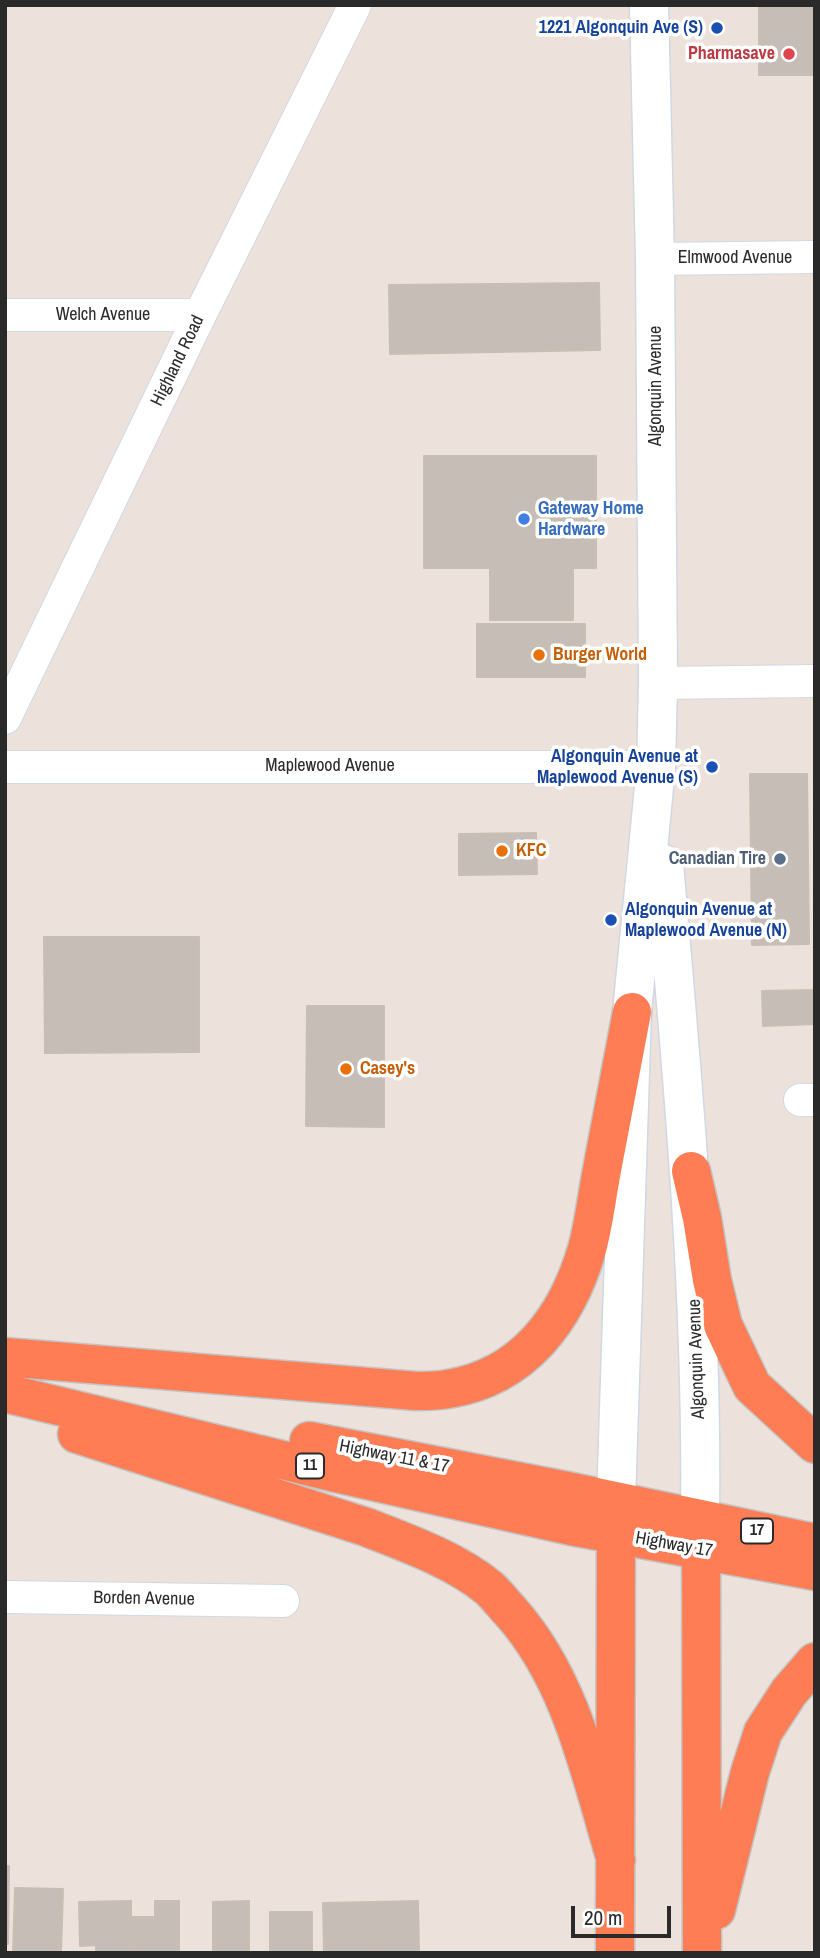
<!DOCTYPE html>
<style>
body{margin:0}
#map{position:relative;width:820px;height:1958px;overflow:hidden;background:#ede2db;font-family:"Archivo Narrow",sans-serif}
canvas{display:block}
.frame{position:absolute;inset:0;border:7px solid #2a2a2a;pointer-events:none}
.scale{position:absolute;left:571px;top:1906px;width:100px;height:32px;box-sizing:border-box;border:4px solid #2a2a2a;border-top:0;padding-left:9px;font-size:21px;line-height:24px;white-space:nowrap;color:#2a2a2a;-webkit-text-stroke:5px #fff;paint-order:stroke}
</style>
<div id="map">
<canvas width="820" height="1958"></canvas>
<div class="frame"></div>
<div class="scale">20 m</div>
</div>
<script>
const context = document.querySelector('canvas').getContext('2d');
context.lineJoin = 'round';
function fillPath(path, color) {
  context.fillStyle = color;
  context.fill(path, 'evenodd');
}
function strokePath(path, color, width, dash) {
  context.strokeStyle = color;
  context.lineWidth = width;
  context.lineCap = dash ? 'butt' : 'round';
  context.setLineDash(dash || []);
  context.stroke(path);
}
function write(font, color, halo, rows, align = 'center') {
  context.font = font + ' "Archivo Narrow",sans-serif';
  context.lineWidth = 7;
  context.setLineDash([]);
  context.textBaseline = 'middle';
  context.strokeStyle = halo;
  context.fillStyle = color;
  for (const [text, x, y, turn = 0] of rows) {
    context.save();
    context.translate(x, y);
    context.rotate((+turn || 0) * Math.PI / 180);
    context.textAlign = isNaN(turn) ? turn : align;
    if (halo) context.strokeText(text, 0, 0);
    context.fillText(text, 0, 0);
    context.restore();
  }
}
const building = new Path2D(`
 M 759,5 L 815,5 L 815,75 L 759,75 Z
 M 599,283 L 600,350 L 390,354 L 389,285 Z
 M 424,456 L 596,456 L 596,568 L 573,568 L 573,620 L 490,620 L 490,568 L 424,568 Z
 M 477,624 L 585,624 L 585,677 L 477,677 Z
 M 750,774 L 807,774 L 809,944 L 752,945 Z
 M 536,833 L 537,874 L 459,875 L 459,834 Z
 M 44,937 L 199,937 L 199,1052 L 45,1053 Z
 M 815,990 L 815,1024 L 763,1026 L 762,991 Z
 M 307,1006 L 384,1006 L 384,1127 L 306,1126 Z
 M 5,1866 L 9,1866 L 8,1944 L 5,1944 Z
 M 15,1888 L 63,1889 L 61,1953 L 13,1953 Z
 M 131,1901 L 131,1953 L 96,1953 L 96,1945 L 80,1946 L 79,1902 Z
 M 155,1901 L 179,1901 L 179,1953 L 131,1953 L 131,1917 L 155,1917 Z
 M 249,1901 L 249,1953 L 213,1953 L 213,1902 Z
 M 418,1901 L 419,1953 L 375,1953 L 374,1902 Z
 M 374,1902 L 375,1953 L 324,1953 L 323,1903 Z
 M 270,1912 L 312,1912 L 312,1953 L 270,1953 Z`);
fillPath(building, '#c5bdb6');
strokePath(building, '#c9beb4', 2);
const street = new Path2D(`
 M 655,259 L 815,257
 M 5,315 L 200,315
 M 658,683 L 815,681
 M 5,718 L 200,315 L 355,5
 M 5,767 L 656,767
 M 800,1100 L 815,1100
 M 5,1597 L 283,1601`);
const secondary = new Path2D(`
 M 664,864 C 683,1081 703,1300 700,1518
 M 616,1501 L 632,1012 L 656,767 L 658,683 L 655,259 L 649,5`);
const highway = new Path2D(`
 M 691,1171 L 702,1218 L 712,1280 L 723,1325 L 752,1386 L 815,1444
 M 5,1357 L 416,1391 C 427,1391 438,1391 448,1389 C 524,1377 567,1318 587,1249 C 594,1224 597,1196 602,1170 C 612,1117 622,1064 632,1012
 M 5,1393 L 336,1473 L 571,1526 L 815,1571
 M 77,1434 L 366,1527 C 407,1543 455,1560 489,1588 C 497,1595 504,1605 511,1612 C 572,1681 590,1774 616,1860
 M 309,1441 L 567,1491 L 815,1543
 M 701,1524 L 702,1953
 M 716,1910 L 750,1772 L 763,1732 L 789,1692 L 815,1662
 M 615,1953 L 616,1510`);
strokePath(street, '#d0d8e4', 34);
strokePath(secondary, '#d0d8e4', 41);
strokePath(highway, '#c3c3c3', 41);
strokePath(street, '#fff', 32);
strokePath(secondary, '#fff', 38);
strokePath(highway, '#ff7d54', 38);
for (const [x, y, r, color] of [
 [717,28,7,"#1a4fb4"],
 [789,54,7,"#e0444e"],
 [524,519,7,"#3f7fe0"],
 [539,655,7,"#e8710a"],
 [712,767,7,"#1a4fb4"],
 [502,851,7,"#e8710a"],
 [780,859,7,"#5c6f8a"],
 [611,920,7,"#1a4fb4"],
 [346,1069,7,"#e8710a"]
]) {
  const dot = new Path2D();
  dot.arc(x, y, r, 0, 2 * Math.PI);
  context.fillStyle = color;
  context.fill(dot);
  strokePath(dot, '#fff', 2.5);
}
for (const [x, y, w] of [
 [310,1466,28],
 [757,1531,32]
]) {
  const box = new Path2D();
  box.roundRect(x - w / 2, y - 12.5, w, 25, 5);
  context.fillStyle = '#fff';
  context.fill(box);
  strokePath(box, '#2a2a2a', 2);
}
write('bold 16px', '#2a2a2a', null, [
 ["11",310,1466],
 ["17",757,1531]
]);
write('bold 18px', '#164399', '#fff', [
 ["1221 Algonquin Ave (S)",703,28],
 ["Algonquin Avenue at",698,757],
 ["Maplewood Avenue (S)",698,778],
 ["Algonquin Avenue at",625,910,"left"],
 ["Maplewood Avenue (N)",625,931,"left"]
], 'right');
write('bold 18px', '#be3a42', '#fff', [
 ["Pharmasave",775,54]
], 'right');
write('18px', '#2a2a2a', '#fff', [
 ["Elmwood Avenue",735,258],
 ["Welch Avenue",103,315],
 ["Highland Road",178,361,-64],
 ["Algonquin Avenue",656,386,-90],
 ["Maplewood Avenue",330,766],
 ["Algonquin Avenue",697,1359,-92],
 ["Highway 11 & 17",394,1457,11],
 ["Highway 17",674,1545,10],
 ["Borden Avenue",144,1599,1]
]);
write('bold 18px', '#366cbe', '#fff', [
 ["Gateway Home",538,509],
 ["Hardware",538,530]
], 'left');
write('bold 18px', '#c56008', '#fff', [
 ["Burger World",553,655],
 ["KFC",516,851],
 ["Casey's",360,1069]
], 'left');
write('bold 18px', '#4e5e75', '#fff', [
 ["Canadian Tire",766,859]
], 'right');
</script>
